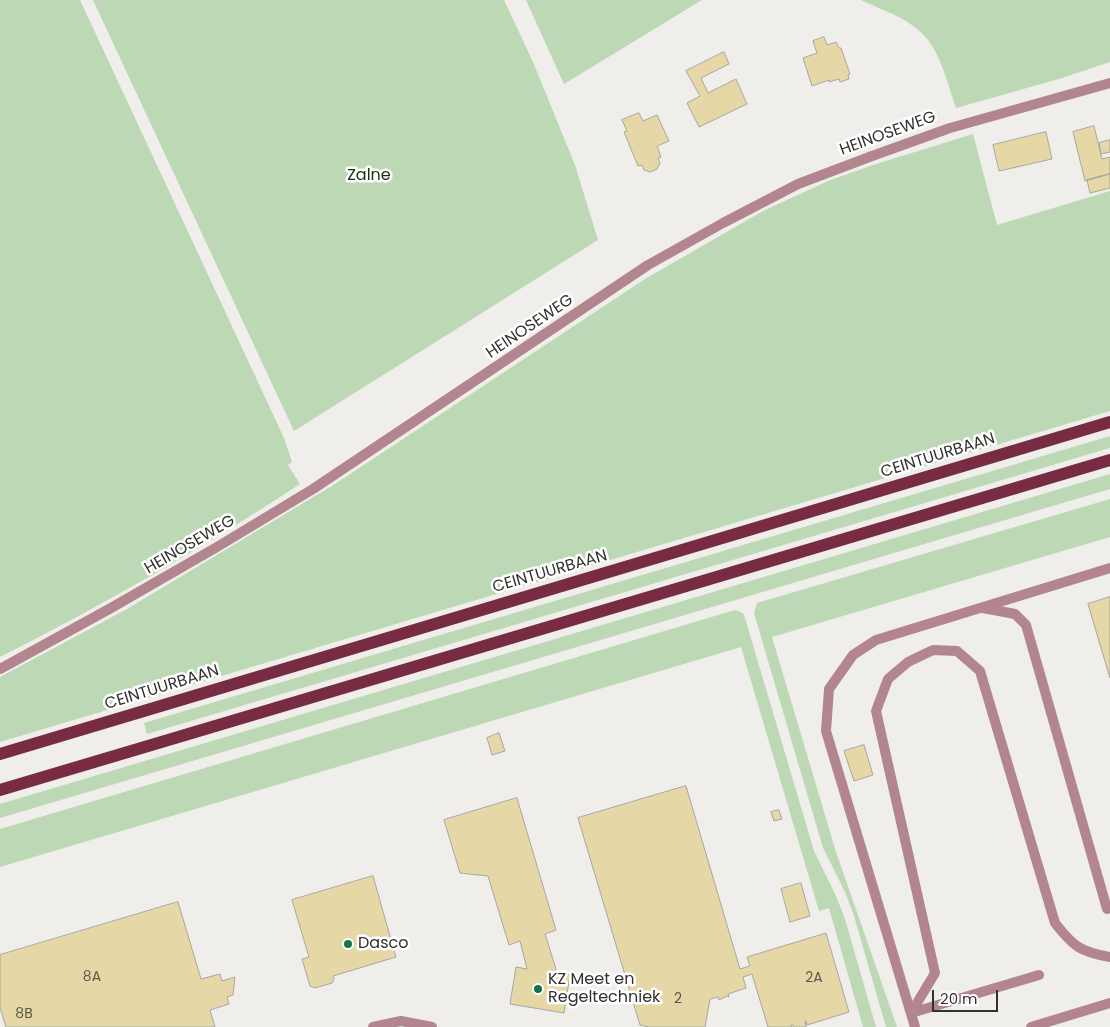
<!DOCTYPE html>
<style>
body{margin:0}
#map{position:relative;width:1110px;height:1027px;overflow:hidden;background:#efeeea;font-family:Poppins,sans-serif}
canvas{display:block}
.scale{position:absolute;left:932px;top:990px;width:66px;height:22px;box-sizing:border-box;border:2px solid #31312f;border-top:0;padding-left:6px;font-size:15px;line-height:18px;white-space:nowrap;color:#31312f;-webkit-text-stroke:4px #fff;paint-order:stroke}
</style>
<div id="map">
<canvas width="1110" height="1027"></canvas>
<div class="scale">20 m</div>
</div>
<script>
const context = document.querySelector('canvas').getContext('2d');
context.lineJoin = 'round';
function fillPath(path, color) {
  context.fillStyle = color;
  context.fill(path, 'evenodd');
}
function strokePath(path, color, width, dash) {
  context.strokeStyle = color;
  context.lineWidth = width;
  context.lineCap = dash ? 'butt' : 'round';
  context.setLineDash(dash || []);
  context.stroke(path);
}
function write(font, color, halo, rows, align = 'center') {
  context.font = font + ' Poppins,sans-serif';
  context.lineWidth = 5;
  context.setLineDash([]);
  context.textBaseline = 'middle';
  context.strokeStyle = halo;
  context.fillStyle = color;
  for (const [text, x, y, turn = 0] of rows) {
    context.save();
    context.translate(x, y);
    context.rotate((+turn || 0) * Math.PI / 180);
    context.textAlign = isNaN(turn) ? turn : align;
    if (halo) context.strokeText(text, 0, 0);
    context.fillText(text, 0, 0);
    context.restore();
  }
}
fillPath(new Path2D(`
 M 0,0 L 80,0 L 284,438 L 292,462 L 288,465 L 300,484 C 204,547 103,605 0,657 Z
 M 93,0 L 504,0 L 533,62 L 575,165 L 598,240 L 294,431 Z
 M 526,0 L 702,0 L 564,84 Z
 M 861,0 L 1110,0 L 1110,62 L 1059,79 L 956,108 C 949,87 941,57 928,40 C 912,19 884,11 861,0 Z
 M 973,134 L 997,225 L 1110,191 L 1110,411 L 0,742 L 0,677 L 127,609 L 335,484 L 645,279 L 763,211 L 828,181 L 873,165 Z
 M 1110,436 L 1110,448 L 147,734 L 144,723 Z
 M 1110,474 L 1110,489 L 0,818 L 0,804 Z
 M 1110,499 L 1110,537 L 772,637 L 836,852 L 897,1027 L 886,1027 L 854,916 L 845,892 L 823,848 L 754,613 L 757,603 Z
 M 735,610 L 743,613 L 745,618 L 814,851 L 836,896 L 845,919 L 876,1027 L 863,1027 L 829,908 L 819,911 L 741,647 L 0,867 L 0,829 Z`), '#bdd8b4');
const building = new Path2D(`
 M 824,37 L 827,45 L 836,42 L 839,48 L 841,48 L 850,74 L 848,75 L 849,79 L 840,82 L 839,79 L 829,82 L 829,80 L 812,86 L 803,58 L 817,53 L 813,41 Z
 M 724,52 L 729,64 L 701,78 L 708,93 L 736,79 L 747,104 L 699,127 L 687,103 L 700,96 L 686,71 Z
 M 639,113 L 643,121 L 657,115 L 669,141 L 657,146 L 661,157 L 658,158 L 660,163 L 657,169 L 650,172 L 644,170 L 642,165 L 638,166 L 624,132 L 627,131 L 622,120 Z
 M 1094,126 L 1102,159 L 1110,157 L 1110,174 L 1085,181 L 1073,132 Z
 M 1046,132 L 1052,159 L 999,171 L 993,145 Z
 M 1110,140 L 1110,152 L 1101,154 L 1099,143 Z
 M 1110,174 L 1110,188 L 1090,193 L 1087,180 Z
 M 1110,597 L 1110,678 L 1088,604 Z
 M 499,733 L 505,751 L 492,755 L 487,738 Z
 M 864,745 L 873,775 L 854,781 L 844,751 Z
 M 686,786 L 740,969 L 750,966 L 747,957 L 826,933 L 849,1012 L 807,1025 L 806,1021 L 805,1021 L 806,1027 L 794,1027 L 793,1025 L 791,1025 L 792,1027 L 768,1027 L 752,974 L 743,977 L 746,988 L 728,994 L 729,997 L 727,996 L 719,1000 L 718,997 L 710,999 L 705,1027 L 649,1027 L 640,1025 L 578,818 Z
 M 517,798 L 556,930 L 545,934 L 556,969 L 555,973 L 570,975 L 564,1013 L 510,1004 L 516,967 L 527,969 L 520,941 L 509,945 L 488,876 L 460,873 L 444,820 Z
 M 779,810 L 782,819 L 774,821 L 771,812 Z
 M 373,876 L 396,957 L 333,976 L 334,979 L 332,983 L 315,988 L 310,986 L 302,959 L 309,957 L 292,900 Z
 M 801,883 L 810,916 L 790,922 L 781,889 Z
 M 178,902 L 201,979 L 220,974 L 222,981 L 235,977 L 233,995 L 227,997 L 229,1004 L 210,1010 L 215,1027 L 6,1027 L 0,1008 L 0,955 Z`);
fillPath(building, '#e5d7a6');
strokePath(building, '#a7a6a2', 1);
strokePath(new Path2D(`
 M 983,608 L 1015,614 L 1026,625 L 1107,909 L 1110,908
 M 911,1013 L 935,973 L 876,711 L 888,679 L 908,662 L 933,650 L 957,651 L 980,671 L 1055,923 C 1073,946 1080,952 1110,957
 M 911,1013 L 1039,975
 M 915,1027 L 826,731 L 829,689 L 853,655 L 876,640 L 1110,568`), '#b2858f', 10);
strokePath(new Path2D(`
 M 0,669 L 111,608 L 217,547 L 313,489 L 648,265 L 723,223 L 798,184 L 872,156 L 950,128 L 1110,83
 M 373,1027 L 401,1021 L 432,1027
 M 1031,1027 L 1110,1003`), '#b2858f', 10);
strokePath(new Path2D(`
 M 0,754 L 1110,422
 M 0,790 L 1110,460`), '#782c43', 12);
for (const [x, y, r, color] of [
 [348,944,5,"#14744b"],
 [538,989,5,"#14744b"]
]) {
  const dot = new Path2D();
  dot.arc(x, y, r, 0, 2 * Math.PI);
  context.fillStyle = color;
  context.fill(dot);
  strokePath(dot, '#fff', 2);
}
write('14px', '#5e5a4d', null, [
 ["8A",92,977],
 ["2A",814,978],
 ["2",678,999],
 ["8B",24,1014]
]);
write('16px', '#31312f', '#fff', [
 ["HEINOSEWEG",888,134,-20],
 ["HEINOSEWEG",530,327,-34],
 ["CEINTUURBAAN",938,456,-17],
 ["HEINOSEWEG",190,545,-30],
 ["CEINTUURBAAN",550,572,-16],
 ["CEINTUURBAAN",162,688,-17]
]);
write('16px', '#153409', '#fff', [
 ["Zalne",369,176]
]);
write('16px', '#31312f', '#fff', [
 ["Dasco",358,944],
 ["KZ Meet en",548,980],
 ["Regeltechniek",548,998]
], 'left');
</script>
